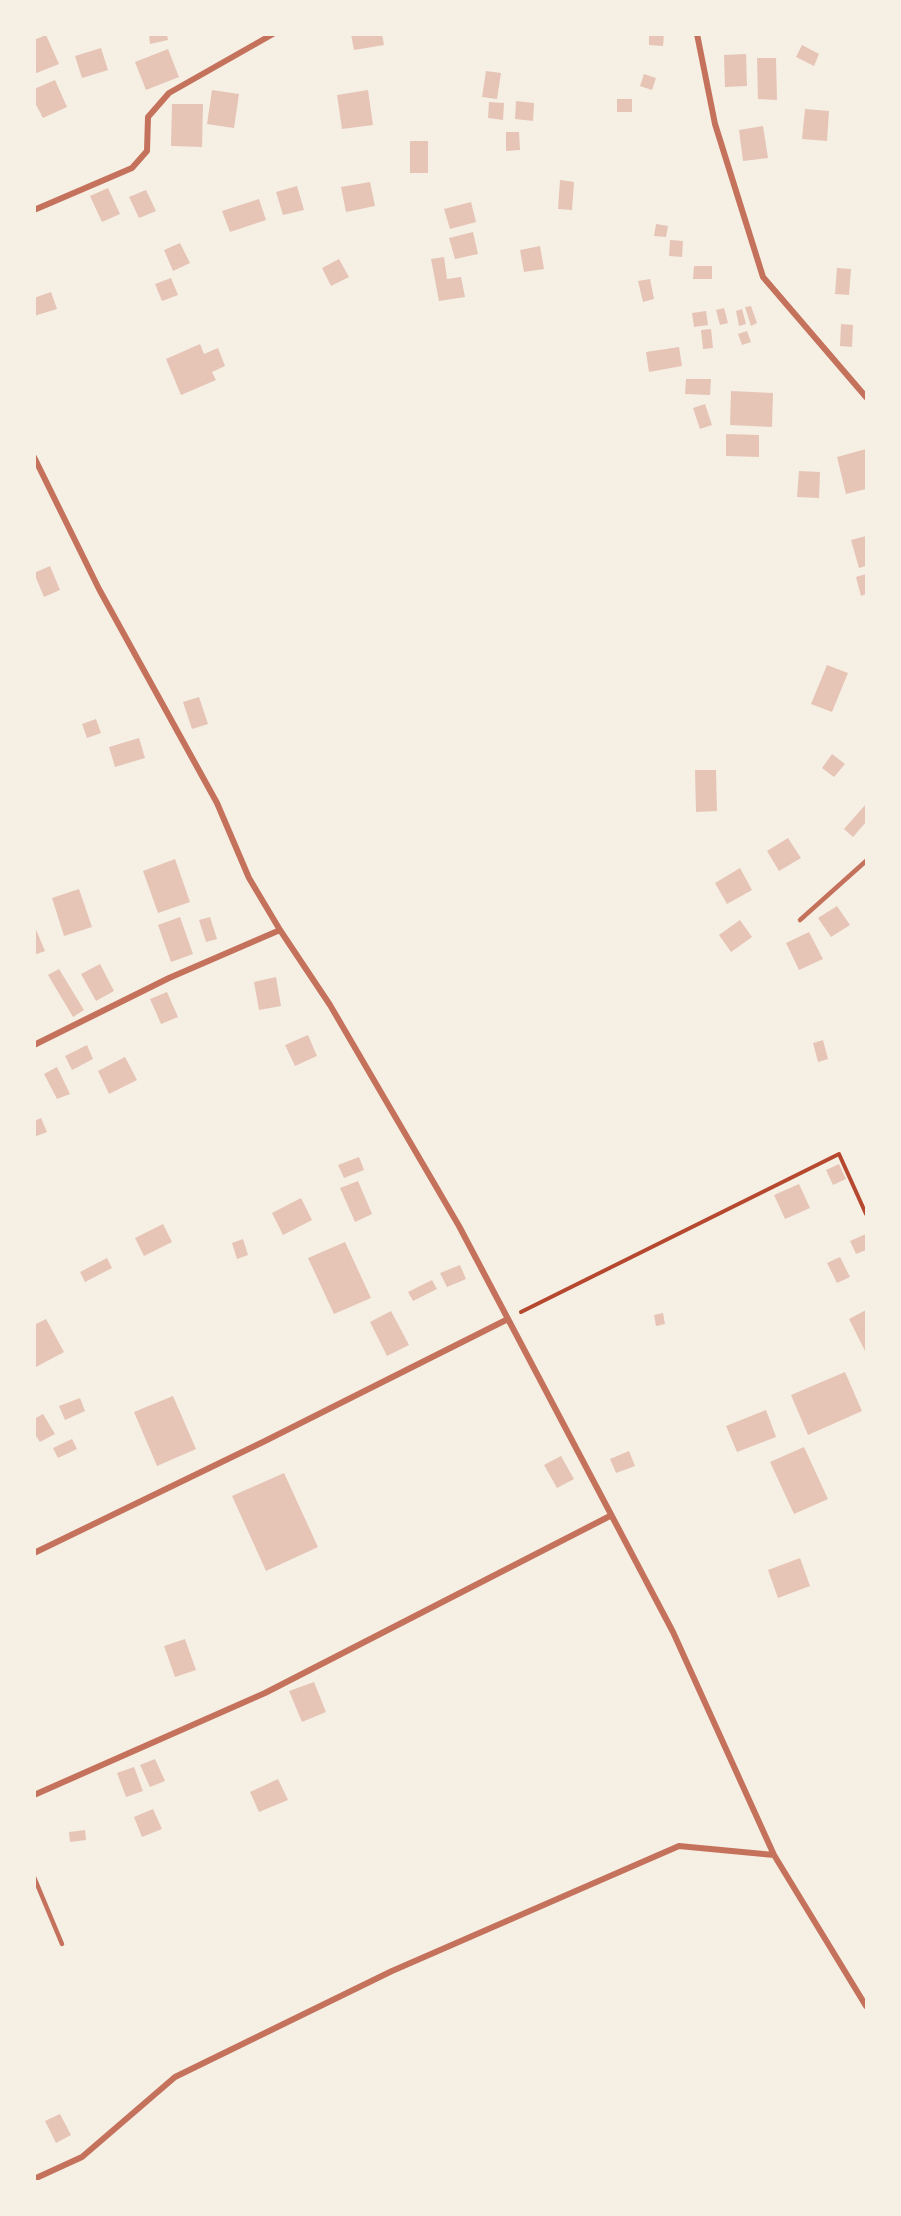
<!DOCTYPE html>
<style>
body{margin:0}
#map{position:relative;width:901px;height:2216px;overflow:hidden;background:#f6efe4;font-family:"PT Sans",sans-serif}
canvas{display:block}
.frame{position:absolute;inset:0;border:36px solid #f6efe4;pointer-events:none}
</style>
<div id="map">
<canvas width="901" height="2216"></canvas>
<div class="frame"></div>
</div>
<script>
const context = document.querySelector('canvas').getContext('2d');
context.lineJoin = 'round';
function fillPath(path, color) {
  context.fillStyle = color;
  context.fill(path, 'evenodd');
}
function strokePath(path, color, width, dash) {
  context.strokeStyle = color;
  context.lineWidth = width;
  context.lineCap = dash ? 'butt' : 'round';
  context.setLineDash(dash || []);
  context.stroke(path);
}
fillPath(new Path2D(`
 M 149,34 L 167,34 L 168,40 L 150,44 Z
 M 351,34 L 382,34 L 384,45 L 354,50 Z
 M 649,34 L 664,34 L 663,46 L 649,45 Z
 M 46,35 L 59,64 L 34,74 L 34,40 Z
 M 802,45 L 819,54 L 814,66 L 796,57 Z
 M 101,48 L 108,70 L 82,78 L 75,56 Z
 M 168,49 L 179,77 L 146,90 L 135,62 Z
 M 746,54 L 747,86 L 725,87 L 724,55 Z
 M 757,58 L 776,58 L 777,100 L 758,99 Z
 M 486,71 L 501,73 L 497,99 L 482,97 Z
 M 644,74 L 656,78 L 652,90 L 640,86 Z
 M 55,80 L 67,107 L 43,118 L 34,101 L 34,89 Z
 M 212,90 L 239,94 L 234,128 L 207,124 Z
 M 368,90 L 373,125 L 342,129 L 337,95 Z
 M 617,99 L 632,99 L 632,112 L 617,112 Z
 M 516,101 L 534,103 L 533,121 L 515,119 Z
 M 489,102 L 504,103 L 503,120 L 488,118 Z
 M 172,104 L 203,104 L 202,147 L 171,146 Z
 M 805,109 L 829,111 L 827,141 L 802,139 Z
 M 763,126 L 768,158 L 743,161 L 739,130 Z
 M 506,132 L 519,132 L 520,150 L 506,151 Z
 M 410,141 L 428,141 L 428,173 L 410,173 Z
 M 560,180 L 574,182 L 572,210 L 558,209 Z
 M 370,182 L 375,206 L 346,212 L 341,187 Z
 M 297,186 L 304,210 L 283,215 L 276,192 Z
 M 108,188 L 120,214 L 102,222 L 90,196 Z
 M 146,190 L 156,211 L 139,218 L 129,197 Z
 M 259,199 L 266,220 L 230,232 L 222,211 Z
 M 471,202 L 476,222 L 450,229 L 444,209 Z
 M 656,224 L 668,226 L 666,237 L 654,236 Z
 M 473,232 L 478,254 L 455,259 L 449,238 Z
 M 670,240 L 683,241 L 682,257 L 669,256 Z
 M 180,243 L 190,263 L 173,271 L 164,250 Z
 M 540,246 L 544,269 L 524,272 L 520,250 Z
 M 444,257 L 447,279 L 461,277 L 465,297 L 439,301 L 431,259 Z
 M 339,259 L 349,277 L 331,286 L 322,268 Z
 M 694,266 L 712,266 L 712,279 L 693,279 Z
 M 837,268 L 851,269 L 849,295 L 835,294 Z
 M 171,278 L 178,295 L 162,301 L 155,284 Z
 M 650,279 L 654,299 L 643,302 L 638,281 Z
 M 51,292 L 57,309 L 34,316 L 34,298 Z
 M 751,306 L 757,323 L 751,326 L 745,307 Z
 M 724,308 L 728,323 L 720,325 L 716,310 Z
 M 742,309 L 746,324 L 739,326 L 736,311 Z
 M 706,311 L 708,325 L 694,327 L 692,313 Z
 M 841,324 L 853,325 L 852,347 L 840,346 Z
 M 711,329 L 713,348 L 703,349 L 701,330 Z
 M 747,331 L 751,342 L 742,345 L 738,334 Z
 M 200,344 L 204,354 L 218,348 L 225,366 L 212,372 L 216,380 L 181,395 L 166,359 Z
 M 679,347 L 682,366 L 649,372 L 646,352 Z
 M 686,379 L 711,379 L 710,395 L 685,394 Z
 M 731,391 L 773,393 L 772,427 L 730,425 Z
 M 705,404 L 712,425 L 700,429 L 693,408 Z
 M 726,434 L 759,435 L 759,457 L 726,456 Z
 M 866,449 L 866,489 L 846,494 L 837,457 Z
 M 799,471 L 820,472 L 819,498 L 797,497 Z
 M 866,536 L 866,566 L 859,568 L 851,540 Z
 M 50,566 L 60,590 L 44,597 L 34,573 Z
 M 866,574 L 866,594 L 861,596 L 856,577 Z
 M 827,665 L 848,673 L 832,712 L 811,704 Z
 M 199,697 L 208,724 L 192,729 L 183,702 Z
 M 96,719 L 101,733 L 87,738 L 82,724 Z
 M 139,738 L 145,758 L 115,767 L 109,747 Z
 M 832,754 L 845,764 L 834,777 L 822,768 Z
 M 695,770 L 716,770 L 717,811 L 696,812 Z
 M 866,804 L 866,822 L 853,837 L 844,829 Z
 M 788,838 L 801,858 L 779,871 L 767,851 Z
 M 175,859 L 190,902 L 158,913 L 143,871 Z
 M 740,868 L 752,890 L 727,904 L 715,883 Z
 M 79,889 L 92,927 L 64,936 L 52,898 Z
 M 837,906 L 850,925 L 831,937 L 818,918 Z
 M 180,917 L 193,954 L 171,962 L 158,925 Z
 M 210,917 L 217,939 L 206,942 L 199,920 Z
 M 740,920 L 752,937 L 731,952 L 719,935 Z
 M 34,925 L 45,951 L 34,955 Z
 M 809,932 L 823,959 L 799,970 L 786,943 Z
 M 100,964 L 114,991 L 96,1001 L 81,974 Z
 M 59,969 L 84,1010 L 73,1017 L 48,975 Z
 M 276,977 L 281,1006 L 259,1010 L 254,982 Z
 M 167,992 L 178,1017 L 161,1024 L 150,999 Z
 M 308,1035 L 317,1056 L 295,1066 L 285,1045 Z
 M 823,1040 L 828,1059 L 818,1062 L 813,1043 Z
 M 87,1045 L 93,1059 L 72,1070 L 65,1056 Z
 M 125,1057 L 137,1080 L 109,1094 L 98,1071 Z
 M 57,1067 L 70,1094 L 57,1099 L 44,1074 Z
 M 41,1118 L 47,1132 L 34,1137 L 34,1121 Z
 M 359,1157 L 364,1170 L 344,1178 L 338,1165 Z
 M 839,1164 L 846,1179 L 833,1185 L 826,1170 Z
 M 358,1181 L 372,1214 L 355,1222 L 340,1188 Z
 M 799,1184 L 810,1208 L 785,1219 L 774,1195 Z
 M 301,1198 L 312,1220 L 283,1235 L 272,1213 Z
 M 163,1224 L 172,1242 L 144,1256 L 135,1238 Z
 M 866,1234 L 866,1250 L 856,1254 L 850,1241 Z
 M 243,1239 L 248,1255 L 237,1259 L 232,1243 Z
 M 345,1242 L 371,1298 L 334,1314 L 308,1258 Z
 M 840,1257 L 850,1277 L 837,1283 L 827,1263 Z
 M 107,1258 L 112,1268 L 85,1282 L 80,1272 Z
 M 460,1265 L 466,1279 L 447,1287 L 440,1273 Z
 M 432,1280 L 437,1289 L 413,1301 L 408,1292 Z
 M 866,1310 L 866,1353 L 849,1319 Z
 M 391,1311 L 409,1345 L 387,1356 L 370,1322 Z
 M 663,1313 L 665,1324 L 656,1326 L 654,1315 Z
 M 46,1319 L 64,1352 L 34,1368 L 34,1325 Z
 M 845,1372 L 862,1411 L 808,1435 L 791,1395 Z
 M 173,1396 L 196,1449 L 157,1466 L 134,1412 Z
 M 80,1398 L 85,1411 L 65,1420 L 59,1406 Z
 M 766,1410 L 776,1437 L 737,1452 L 726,1426 Z
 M 43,1414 L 55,1434 L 40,1442 L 34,1433 L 34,1419 Z
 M 72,1439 L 77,1449 L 58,1458 L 53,1448 Z
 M 804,1447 L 828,1499 L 794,1514 L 770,1462 Z
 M 629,1451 L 635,1466 L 616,1473 L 610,1459 Z
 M 561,1456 L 574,1479 L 557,1488 L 544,1465 Z
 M 284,1473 L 318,1547 L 266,1571 L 232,1496 Z
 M 800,1558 L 810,1586 L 778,1598 L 768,1570 Z
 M 185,1639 L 196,1670 L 175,1677 L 164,1646 Z
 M 314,1682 L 326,1712 L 302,1722 L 289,1691 Z
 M 155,1759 L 165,1781 L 150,1787 L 140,1765 Z
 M 134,1767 L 143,1791 L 126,1797 L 117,1773 Z
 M 278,1779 L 288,1800 L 259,1812 L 250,1792 Z
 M 153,1809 L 162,1829 L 142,1837 L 134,1817 Z
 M 85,1830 L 86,1840 L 70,1842 L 69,1832 Z
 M 60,2114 L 71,2135 L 56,2143 L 45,2121 Z`), '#e6c5b7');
strokePath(new Path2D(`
 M 521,1312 L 839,1154 L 866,1214`), '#b5482f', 4);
strokePath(new Path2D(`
 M 800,920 L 866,861
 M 34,1877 L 62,1944`), '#c5725c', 4.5);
strokePath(new Path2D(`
 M 697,34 L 715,124 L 763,277 L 866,397
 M 34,210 L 132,168 L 147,151 L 148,117 L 169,93 L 273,34
 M 34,457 L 99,589 L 217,803 L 249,878 L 280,930 L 330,1005 L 459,1226 L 673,1632 L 774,1855 L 866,2006
 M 34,1045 L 169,978 L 280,930
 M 34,1553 L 265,1441 L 506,1320
 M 34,1795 L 265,1693 L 610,1516
 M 34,2179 L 82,2157 L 175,2077 L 392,1971 L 679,1846 L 774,1855`), '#c5725c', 6);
</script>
